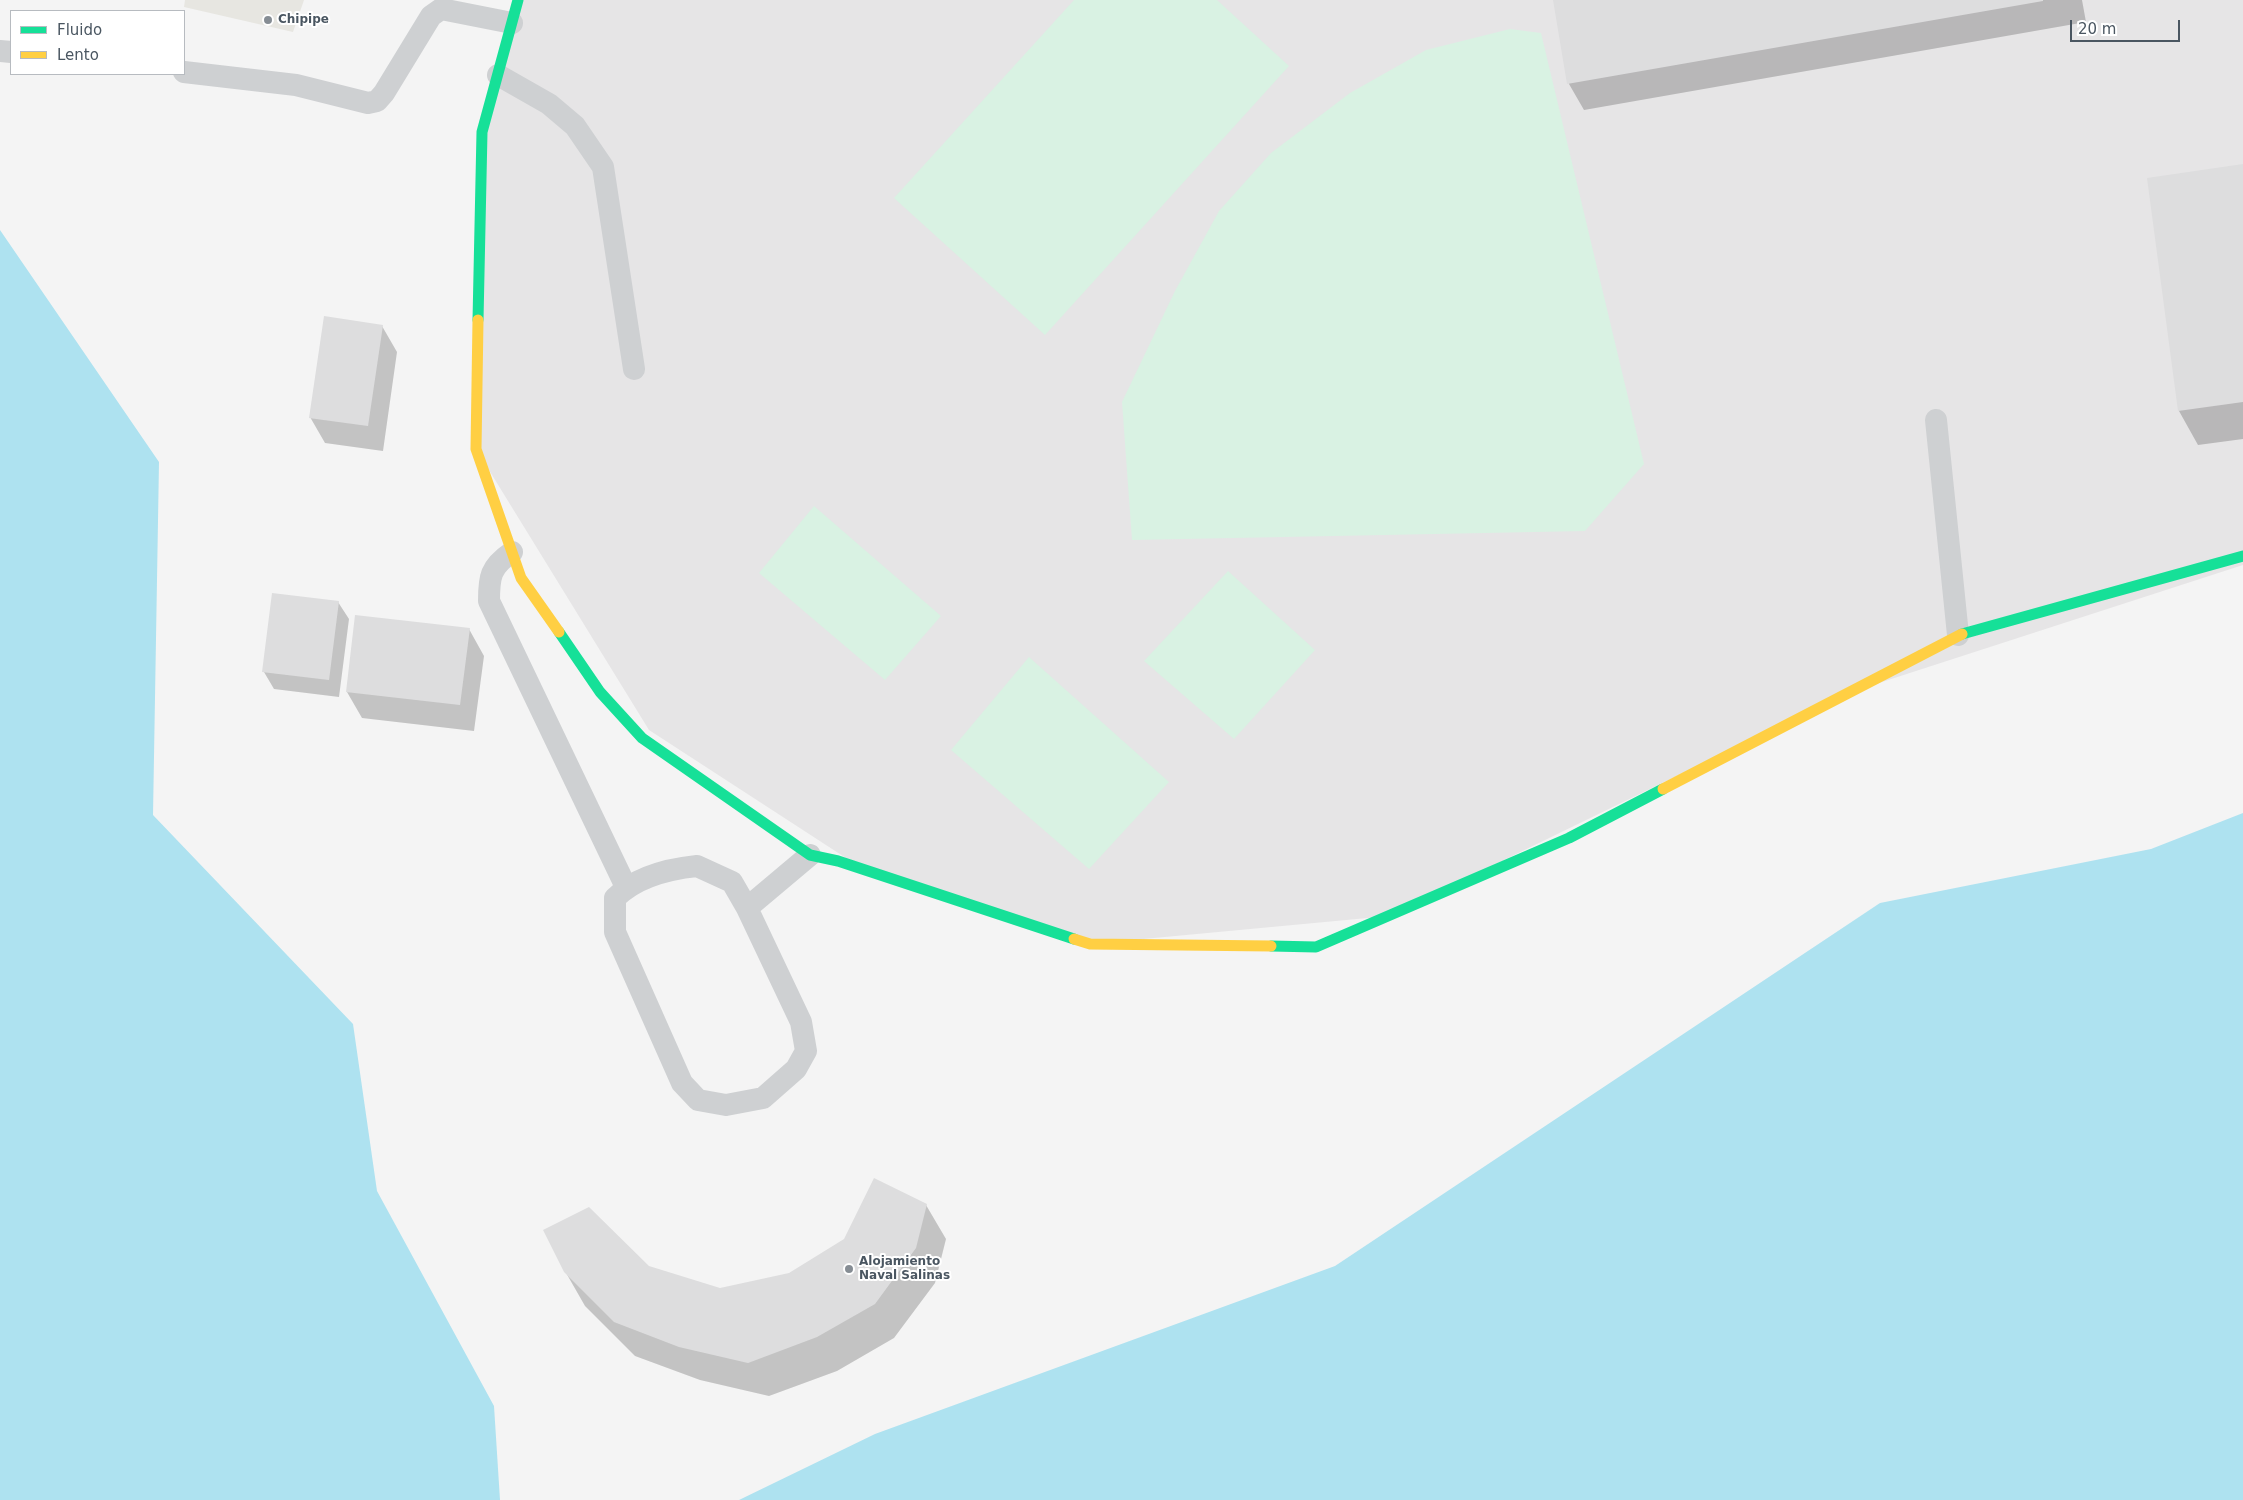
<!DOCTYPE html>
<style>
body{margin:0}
#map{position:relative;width:2243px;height:1500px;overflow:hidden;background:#f4f4f4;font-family:"DejaVu Sans",sans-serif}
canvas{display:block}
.legend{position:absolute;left:10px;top:10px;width:175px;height:65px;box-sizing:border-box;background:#fff;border:1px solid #b7bbc0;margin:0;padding:6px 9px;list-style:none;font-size:15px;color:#4a5661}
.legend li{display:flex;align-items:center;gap:10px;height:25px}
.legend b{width:25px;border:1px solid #b7bbc0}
.scale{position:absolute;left:2070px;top:20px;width:110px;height:22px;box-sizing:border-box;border:2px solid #4a5661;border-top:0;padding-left:6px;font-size:15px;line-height:18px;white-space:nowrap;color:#4a5661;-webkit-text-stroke:4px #fff;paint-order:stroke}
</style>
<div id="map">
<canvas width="2243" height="1500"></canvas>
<ul class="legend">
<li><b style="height:6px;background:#16e098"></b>Fluido</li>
<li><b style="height:6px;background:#ffcf43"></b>Lento</li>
</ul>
<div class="scale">20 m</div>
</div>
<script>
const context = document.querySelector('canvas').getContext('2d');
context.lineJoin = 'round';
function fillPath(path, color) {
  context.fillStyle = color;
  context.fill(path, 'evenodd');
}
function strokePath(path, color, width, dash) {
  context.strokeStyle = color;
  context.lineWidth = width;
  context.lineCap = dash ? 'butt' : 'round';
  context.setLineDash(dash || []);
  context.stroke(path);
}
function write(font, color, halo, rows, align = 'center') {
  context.font = font + ' "DejaVu Sans",sans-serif';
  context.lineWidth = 4;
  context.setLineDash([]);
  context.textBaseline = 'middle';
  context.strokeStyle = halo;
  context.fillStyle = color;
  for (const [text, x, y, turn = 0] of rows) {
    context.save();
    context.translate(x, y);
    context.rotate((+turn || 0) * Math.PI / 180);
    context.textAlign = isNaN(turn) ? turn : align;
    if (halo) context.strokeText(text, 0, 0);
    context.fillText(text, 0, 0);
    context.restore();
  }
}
fillPath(new Path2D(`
 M 518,0 L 2243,0 L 2243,565 L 1845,694 L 1389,916 L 1090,944 L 866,871 L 649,730 L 476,449 L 482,132 Z`), '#e6e5e6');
fillPath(new Path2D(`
 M 1074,0 L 1217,0 L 1289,66 L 1045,335 L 894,198 Z
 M 1510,29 L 1541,33 L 1644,464 L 1585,531 L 1132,540 L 1122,402 L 1175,291 L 1219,211 L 1271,153 L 1350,93 L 1426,50 Z
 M 814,506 L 941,616 L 885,680 L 759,573 Z
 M 1228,571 L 1315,650 L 1234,739 L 1144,661 Z
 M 1029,657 L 1169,782 L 1089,869 L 951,750 Z`), '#d9f2e3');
fillPath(new Path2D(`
 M 185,0 L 304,0 L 293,32 L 184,7 Z`), '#e7e6e1');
fillPath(new Path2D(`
 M 0,230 L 159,462 L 153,815 L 353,1024 L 377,1191 L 494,1406 L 500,1500 L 0,1500 Z
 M 2243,813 L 2243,1500 L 739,1500 L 875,1434 L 1335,1266 L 1880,903 L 2151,849 Z`), '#aee2f0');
fillPath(new Path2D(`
 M 1554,0 L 2082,0 L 2086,22 L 1584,110 L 1569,84 Z
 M 2243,166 L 2243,439 L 2198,445 L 2179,411 Z
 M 382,326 L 397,352 L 383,451 L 325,443 L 310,417 Z
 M 338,602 L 349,619 L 339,697 L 274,689 L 264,672 Z
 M 469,629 L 484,656 L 474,731 L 362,718 L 347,692 Z
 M 926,1205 L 946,1239 L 935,1283 L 894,1338 L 837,1371 L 769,1396 L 700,1380 L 635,1356 L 585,1306 L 565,1271 L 649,1267 L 720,1289 L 790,1275 Z`), '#0003');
fillPath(new Path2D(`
 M 1553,0 L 2043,0 L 2043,1 L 1567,84 Z
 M 2243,164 L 2243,402 L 2178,411 L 2147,178 Z
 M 324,316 L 383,325 L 368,426 L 309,418 Z
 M 272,593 L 339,601 L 329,680 L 262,672 Z
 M 355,615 L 470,628 L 460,705 L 346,692 Z
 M 874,1178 L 927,1204 L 916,1248 L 875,1304 L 817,1337 L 748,1363 L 679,1347 L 614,1322 L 564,1272 L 543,1230 L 589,1207 L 649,1266 L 720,1288 L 789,1273 L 844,1239 Z`), '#ddddde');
strokePath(new Path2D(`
 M 0,51 L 11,52
 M 184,72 L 296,85 L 368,103 L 377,101 L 384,93 L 431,16 L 441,9 L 512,23
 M 498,75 L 549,104 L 575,126 L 603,167 L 634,369
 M 1936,420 L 1958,635
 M 512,552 C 490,567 489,577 489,601 L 626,887
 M 697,866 L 732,882 L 747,908 L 801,1022 L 806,1051 L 796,1069 L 763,1098 L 726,1105 L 698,1100 L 682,1083 L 615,932 L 615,898 C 636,877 668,869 697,866 Z
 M 747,908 L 810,855`), '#ced0d2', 22);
strokePath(new Path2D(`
 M 478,320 L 482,132 L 518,0
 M 559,632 L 600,692 L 642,738 L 810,855 L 838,861 L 1074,939
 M 1962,634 L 2243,556
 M 1271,946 L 1316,947 L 1569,838 L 1663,789`), '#16e098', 11);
strokePath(new Path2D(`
 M 478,320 L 476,449 L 521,578 L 559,632
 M 1663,789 L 1962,634
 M 1074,939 L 1090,944 L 1271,946`), '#ffcf43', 11);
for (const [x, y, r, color] of [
 [268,20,5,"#868d94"],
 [849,1269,5,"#868d94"]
]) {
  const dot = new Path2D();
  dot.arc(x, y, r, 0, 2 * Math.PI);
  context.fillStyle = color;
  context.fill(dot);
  strokePath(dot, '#fff', 2);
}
write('bold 12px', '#4a5661', '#fff', [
 ["Chipipe",278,20],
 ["Alojamiento",859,1262],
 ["Naval Salinas",859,1276]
], 'left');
</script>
